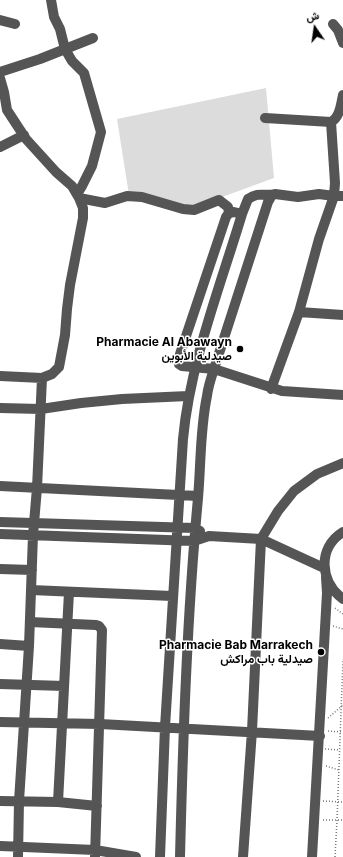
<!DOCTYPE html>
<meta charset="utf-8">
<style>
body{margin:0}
#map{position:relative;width:343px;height:857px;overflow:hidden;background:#fff;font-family:Inter,Vazirmatn,sans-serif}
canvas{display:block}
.north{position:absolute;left:295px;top:8px;width:40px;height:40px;-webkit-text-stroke:3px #fff;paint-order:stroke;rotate:347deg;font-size:11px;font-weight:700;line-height:16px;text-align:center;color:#000}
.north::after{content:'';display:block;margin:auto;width:14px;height:18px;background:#000;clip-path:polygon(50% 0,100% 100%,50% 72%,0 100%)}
</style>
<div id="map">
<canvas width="343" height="857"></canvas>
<div class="north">ش</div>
</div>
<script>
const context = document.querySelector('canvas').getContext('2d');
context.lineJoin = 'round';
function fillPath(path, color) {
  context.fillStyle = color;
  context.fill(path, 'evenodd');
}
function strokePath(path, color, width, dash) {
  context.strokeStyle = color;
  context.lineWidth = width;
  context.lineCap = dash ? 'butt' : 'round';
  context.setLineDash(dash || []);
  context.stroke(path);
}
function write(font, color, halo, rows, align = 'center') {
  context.font = font + ' Inter,Vazirmatn,sans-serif';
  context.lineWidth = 3;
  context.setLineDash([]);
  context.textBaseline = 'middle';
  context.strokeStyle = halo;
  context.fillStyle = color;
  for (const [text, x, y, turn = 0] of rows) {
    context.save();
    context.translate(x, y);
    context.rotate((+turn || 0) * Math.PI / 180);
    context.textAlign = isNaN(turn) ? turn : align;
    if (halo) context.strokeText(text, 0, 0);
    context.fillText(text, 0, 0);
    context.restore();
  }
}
fillPath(new Path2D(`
 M 266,88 L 274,178 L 184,211 L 129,195 L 117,119 Z`), '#dcdcdc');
strokePath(new Path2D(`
 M 335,608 L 343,614
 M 333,626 L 343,629
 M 328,718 L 343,705
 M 328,731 L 343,732
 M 325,749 L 340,750
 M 326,766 L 339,770
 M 323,801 L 343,802
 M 323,820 L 343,820
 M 335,857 L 337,820 L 343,659`), '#777', 1.5, [1, 2]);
strokePath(new Path2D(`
 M 51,0 L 54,17 L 60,29 L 65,49 L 72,61 L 84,73 L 101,132 L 92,166 L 82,186 L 77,194
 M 0,20 L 15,24
 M 333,24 L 338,30 L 343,43
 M 0,72 L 40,59 L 93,38
 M 0,78 L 4,92 L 7,110 L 26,139 L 56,172 L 72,186 L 79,198 L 83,208 L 83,218 L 70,285 L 67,309 L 65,335 L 59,367 L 52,374 L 42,378 L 0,376
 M 265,118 L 331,122 C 340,117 341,104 343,95
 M 0,147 L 24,135
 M 79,198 L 105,203 L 127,196 L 142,197 L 183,209 L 194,210 L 219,200 L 228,207 L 229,213
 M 242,214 L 234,212 L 229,213 L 226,217 L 180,354 L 179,364 L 182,366 L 214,369 L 282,391 L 343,395
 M 299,312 L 343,315
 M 271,389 L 299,312 L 319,239 L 334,196 L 335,183 L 331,122
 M 0,408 L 41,409 L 81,403 L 122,399 L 188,396
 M 0,486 L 198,496
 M 0,522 L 195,528 L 200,531
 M 343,532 C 317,548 320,582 343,599
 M 0,534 L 194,541 L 209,536 L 261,539 L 324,568
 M 0,569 L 32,570
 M 31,590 L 172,596
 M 30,622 L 96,625 L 99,626 L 102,630 L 95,857
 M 0,644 L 29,646
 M 0,684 L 64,686
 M 0,722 L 100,724 L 320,736
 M 0,801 L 58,802 L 97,806
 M 58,802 L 69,592
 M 0,846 L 95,850 L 136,857
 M 18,857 L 19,801 L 29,646 L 33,535 L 37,488 L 42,378
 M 160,857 L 165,727 L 183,439 C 190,363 220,287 242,214 L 248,199 C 260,191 264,197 275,194 L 298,197 L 319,194 L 334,196 L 343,196
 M 180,857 C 183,737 187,617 198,498 C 201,464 200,429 207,396 C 208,387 211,378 214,369 L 268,202 L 272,195
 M 243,857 L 252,731 L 261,539 L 278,511 L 294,491 L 317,474 L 343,463
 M 312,857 L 327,593 L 326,577`), '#555', 10);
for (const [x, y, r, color] of [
 [240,349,4,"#000"],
 [321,652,4,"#000"]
]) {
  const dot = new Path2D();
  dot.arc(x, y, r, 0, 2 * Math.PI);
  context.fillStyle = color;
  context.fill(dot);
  strokePath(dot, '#fff', 1.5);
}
write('bold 12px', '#000', '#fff', [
 ["Pharmacie Al Abawayn",232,342],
 ["صيدلية الأبوين",232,356],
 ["Pharmacie Bab Marrakech",313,645],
 ["صيدلية باب مراكش",313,659]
], 'right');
</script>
